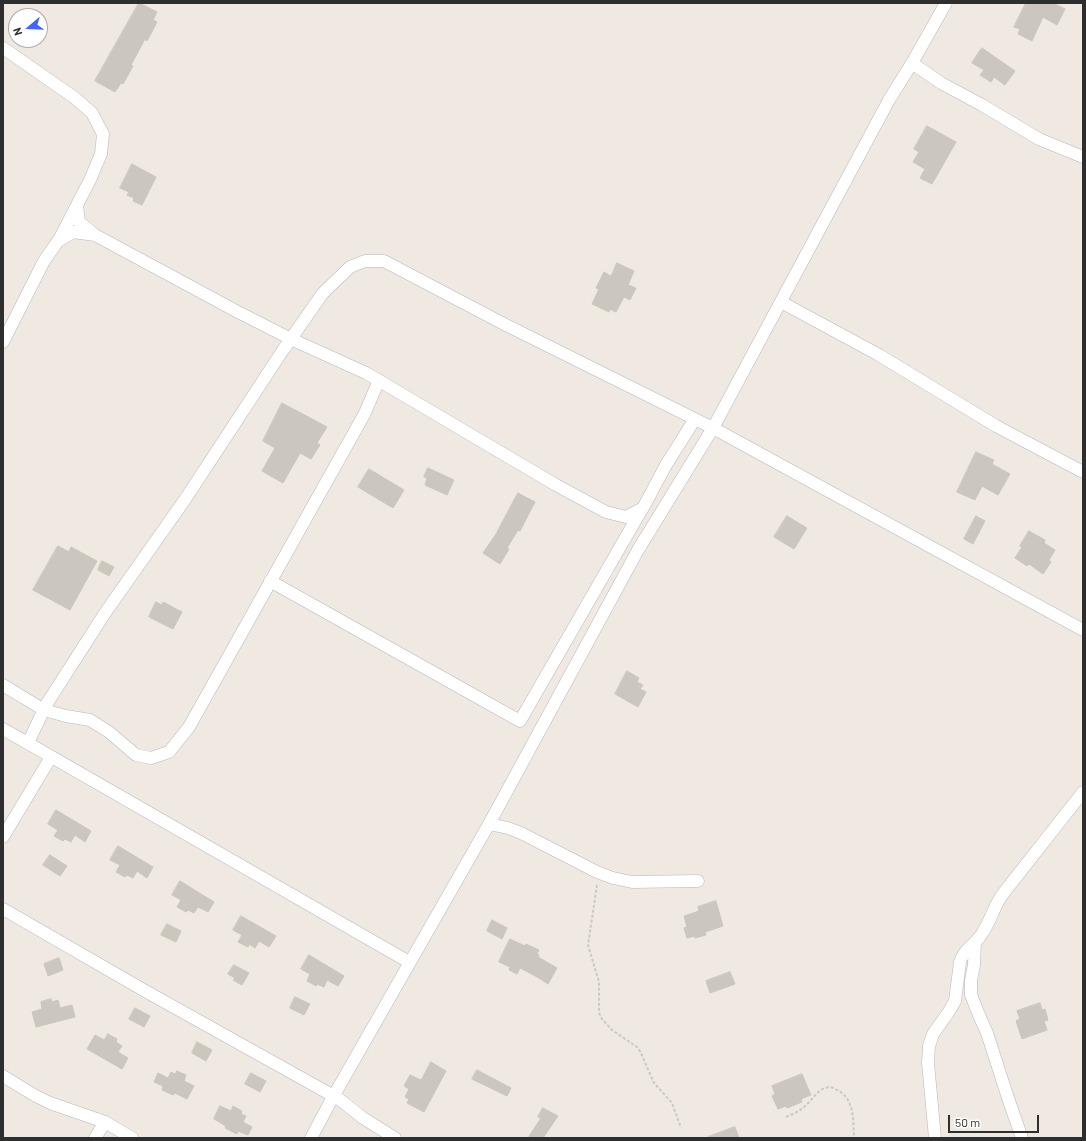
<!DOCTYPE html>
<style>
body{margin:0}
#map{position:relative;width:1086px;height:1141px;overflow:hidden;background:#efe9e1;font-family:Barlow,sans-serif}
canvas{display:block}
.frame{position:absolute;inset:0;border:4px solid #2e2e2e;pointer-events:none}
.north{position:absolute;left:8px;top:8px;width:40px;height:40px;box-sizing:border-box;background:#fff;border:1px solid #ababab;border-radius:50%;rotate:251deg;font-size:11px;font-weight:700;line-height:16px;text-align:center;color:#2e2e2e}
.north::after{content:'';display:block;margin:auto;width:14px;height:18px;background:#4264fb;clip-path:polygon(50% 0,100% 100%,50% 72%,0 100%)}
.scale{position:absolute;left:948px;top:1115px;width:91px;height:18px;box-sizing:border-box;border:2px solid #2e2e2e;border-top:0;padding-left:5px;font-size:12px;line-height:14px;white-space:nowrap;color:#2e2e2e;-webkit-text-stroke:3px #fff;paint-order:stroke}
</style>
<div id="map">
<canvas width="1086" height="1141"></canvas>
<div class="frame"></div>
<div class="north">N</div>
<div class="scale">50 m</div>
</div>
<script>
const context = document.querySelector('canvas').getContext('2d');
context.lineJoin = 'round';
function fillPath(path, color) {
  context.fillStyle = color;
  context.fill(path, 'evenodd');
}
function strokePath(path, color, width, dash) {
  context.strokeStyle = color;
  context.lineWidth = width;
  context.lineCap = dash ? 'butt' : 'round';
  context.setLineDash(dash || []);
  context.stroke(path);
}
const building = new Path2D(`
 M 139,3 L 157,12 L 153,20 L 157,22 L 147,41 L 145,39 L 131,65 L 133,66 L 123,84 L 121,83 L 115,92 L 95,81 Z
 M 1026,3 L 1053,3 L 1065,9 L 1057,25 L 1043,17 L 1032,41 L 1018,34 L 1020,29 L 1014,27 Z
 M 982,48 L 1015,71 L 1005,85 L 994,77 L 991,82 L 980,75 L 984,70 L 972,63 Z
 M 927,126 L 956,142 L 932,184 L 920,178 L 925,169 L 913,162 L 919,152 L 914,149 Z
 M 132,164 L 156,177 L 142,205 L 133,201 L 134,198 L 127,195 L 129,192 L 120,188 Z
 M 617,263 L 634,271 L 628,285 L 636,288 L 630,300 L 624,297 L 616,312 L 610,309 L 609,312 L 592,304 L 599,289 L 596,288 L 604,272 L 611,276 Z
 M 282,403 L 327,427 L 317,443 L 320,445 L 311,459 L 300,453 L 283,483 L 262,471 L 275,448 L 263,441 Z
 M 976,452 L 994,460 L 992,464 L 1010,474 L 998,495 L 982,486 L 975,500 L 957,492 Z
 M 428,468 L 454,480 L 447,495 L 425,485 L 427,478 L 424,477 Z
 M 369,469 L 404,490 L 393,508 L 358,487 Z
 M 518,493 L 535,502 L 520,531 L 518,530 L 507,548 L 509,549 L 500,564 L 483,553 L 496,534 Z
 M 787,516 L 807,528 L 794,549 L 774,537 Z
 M 976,516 L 985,521 L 973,544 L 964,539 Z
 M 1029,531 L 1045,540 L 1044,543 L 1055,550 L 1049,560 L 1051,562 L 1043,574 L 1029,564 L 1027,566 L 1015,558 L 1022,547 L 1020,546 Z
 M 58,546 L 69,552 L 71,547 L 97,561 L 70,610 L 33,590 Z
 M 102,561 L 114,567 L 109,576 L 98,570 Z
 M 156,602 L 162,605 L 163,602 L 182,612 L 173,629 L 149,617 Z
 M 627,671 L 639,678 L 637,682 L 643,685 L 640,689 L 646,692 L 638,707 L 615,694 Z
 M 56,810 L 91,831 L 85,842 L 75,835 L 71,842 L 65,839 L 63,841 L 54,836 L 58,830 L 48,824 Z
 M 118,846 L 153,867 L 147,878 L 137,871 L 133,878 L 127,875 L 125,877 L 116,872 L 120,865 L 110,860 Z
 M 50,855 L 67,866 L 60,876 L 43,865 Z
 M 180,881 L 214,902 L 208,912 L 198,907 L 194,913 L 188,910 L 186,912 L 177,907 L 181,900 L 172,895 Z
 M 716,901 L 723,926 L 705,932 L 706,935 L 695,938 L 695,936 L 687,938 L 684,928 L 687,927 L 684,916 L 699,911 L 698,907 Z
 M 241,916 L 276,936 L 269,947 L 259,941 L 255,948 L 249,944 L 248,947 L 238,942 L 242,935 L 233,930 Z
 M 492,920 L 507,928 L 502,939 L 487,931 Z
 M 167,924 L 181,931 L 176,942 L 161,935 Z
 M 510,939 L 525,946 L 526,944 L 539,950 L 537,954 L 539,955 L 538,957 L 557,968 L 548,984 L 537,977 L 520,968 L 517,974 L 509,970 L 510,967 L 499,962 Z
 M 309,955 L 344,976 L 338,986 L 327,980 L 324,987 L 317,984 L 316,986 L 307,981 L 310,974 L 301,969 Z
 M 59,958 L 63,970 L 48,976 L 44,964 Z
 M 234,965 L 249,973 L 242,985 L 233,980 L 235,978 L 228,974 Z
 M 730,972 L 735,984 L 710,993 L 706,981 Z
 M 295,997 L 310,1004 L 304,1015 L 290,1008 Z
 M 51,999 L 52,1002 L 58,1000 L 60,1008 L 72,1005 L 75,1017 L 36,1027 L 32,1012 L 42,1009 L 41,1002 Z
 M 1040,1003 L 1042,1010 L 1045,1009 L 1048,1020 L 1044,1021 L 1047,1030 L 1022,1039 L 1016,1021 L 1020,1019 L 1017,1011 Z
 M 135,1008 L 150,1016 L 144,1027 L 129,1019 Z
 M 108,1034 L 117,1039 L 116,1042 L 122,1046 L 118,1052 L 128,1058 L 122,1069 L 87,1049 L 95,1035 L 104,1040 Z
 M 197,1042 L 212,1050 L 206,1061 L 192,1053 Z
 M 431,1062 L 446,1071 L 424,1112 L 407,1103 L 409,1099 L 405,1097 L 409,1089 L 404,1086 L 410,1075 L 421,1080 Z
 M 477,1070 L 511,1088 L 507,1096 L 472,1079 Z
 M 177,1071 L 186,1075 L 184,1081 L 194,1086 L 187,1099 L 175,1093 L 173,1095 L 162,1090 L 163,1086 L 154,1082 L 158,1073 L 168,1078 L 171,1072 L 175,1074 Z
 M 251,1073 L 266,1081 L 260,1092 L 245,1084 Z
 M 802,1074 L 811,1095 L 801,1099 L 802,1102 L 787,1108 L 786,1106 L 778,1109 L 772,1096 L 775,1094 L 772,1086 Z
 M 220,1106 L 231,1111 L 233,1106 L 242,1111 L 241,1114 L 246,1116 L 243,1122 L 252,1127 L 248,1135 L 238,1131 L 237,1134 L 225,1128 L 226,1126 L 214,1119 Z
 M 543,1108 L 558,1116 L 543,1138 L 528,1138 L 541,1118 L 538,1117 Z
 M 735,1127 L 739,1138 L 708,1138 L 708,1137 Z`);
fillPath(building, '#cbc7bf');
strokePath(building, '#cbc5ba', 1);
const minor = new Path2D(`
 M 3,48 L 75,98 L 92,113 L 103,134 L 101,154 L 90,180 L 77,205 L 79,222 L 95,235 L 238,312 L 291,339 L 366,373 L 556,485 L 606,512 L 626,517 L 643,508 L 666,465 L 695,419
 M 912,63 L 941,83 L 982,105 L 1039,139 L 1083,157
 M 59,240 L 77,205
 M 781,302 L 879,355 L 996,426 L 1083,472
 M 3,342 L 44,261 L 58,241 L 73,232 L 95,235
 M 270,581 L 520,721 L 642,509
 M 3,685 L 44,710 L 66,716 L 90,720 L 109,732 L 136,755 L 151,758 L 169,752 L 189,727 L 365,413 L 379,380
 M 3,729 L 409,962
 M 28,743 L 46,705 L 105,613 L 186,498 L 283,350 L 323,293 L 350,267 L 365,261 L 384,261 L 502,323 L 713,428 L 1083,630
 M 489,824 L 508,828 L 521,833 L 597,872 L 613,878 L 632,882 L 698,881
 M 3,837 L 51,757
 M 3,909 L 147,992 L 339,1099 L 363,1118 L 395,1138
 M 975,942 L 974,965 L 971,980 L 971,995 L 979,1015 L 987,1033 L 1008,1098 L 1022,1138
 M 3,1076 L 34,1095 L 50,1103 L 105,1122 L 132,1138
 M 95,1138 L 105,1122
 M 311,1138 L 333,1097 L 489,824 L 638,550 L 713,428 L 889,100 L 912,63 L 946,3
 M 935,1138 L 928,1063 L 929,1046 L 933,1034 L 948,1013 L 955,1001 L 960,962 C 964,949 974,946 981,935 C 990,923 993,908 1002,895 L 1083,792`);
strokePath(minor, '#b4b7c1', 13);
strokePath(new Path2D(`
 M 597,885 L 588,945 L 599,982 L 599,1013 L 602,1019 L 612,1030 L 637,1047 L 640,1051 L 654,1083 L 672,1103 L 681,1128
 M 786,1117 C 793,1114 800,1111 805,1106 C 811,1101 815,1094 821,1090 C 825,1087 831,1086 835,1089 C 855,1097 853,1120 854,1138`), '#c9c9c9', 2, [3, 2]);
strokePath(minor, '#fff', 12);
</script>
